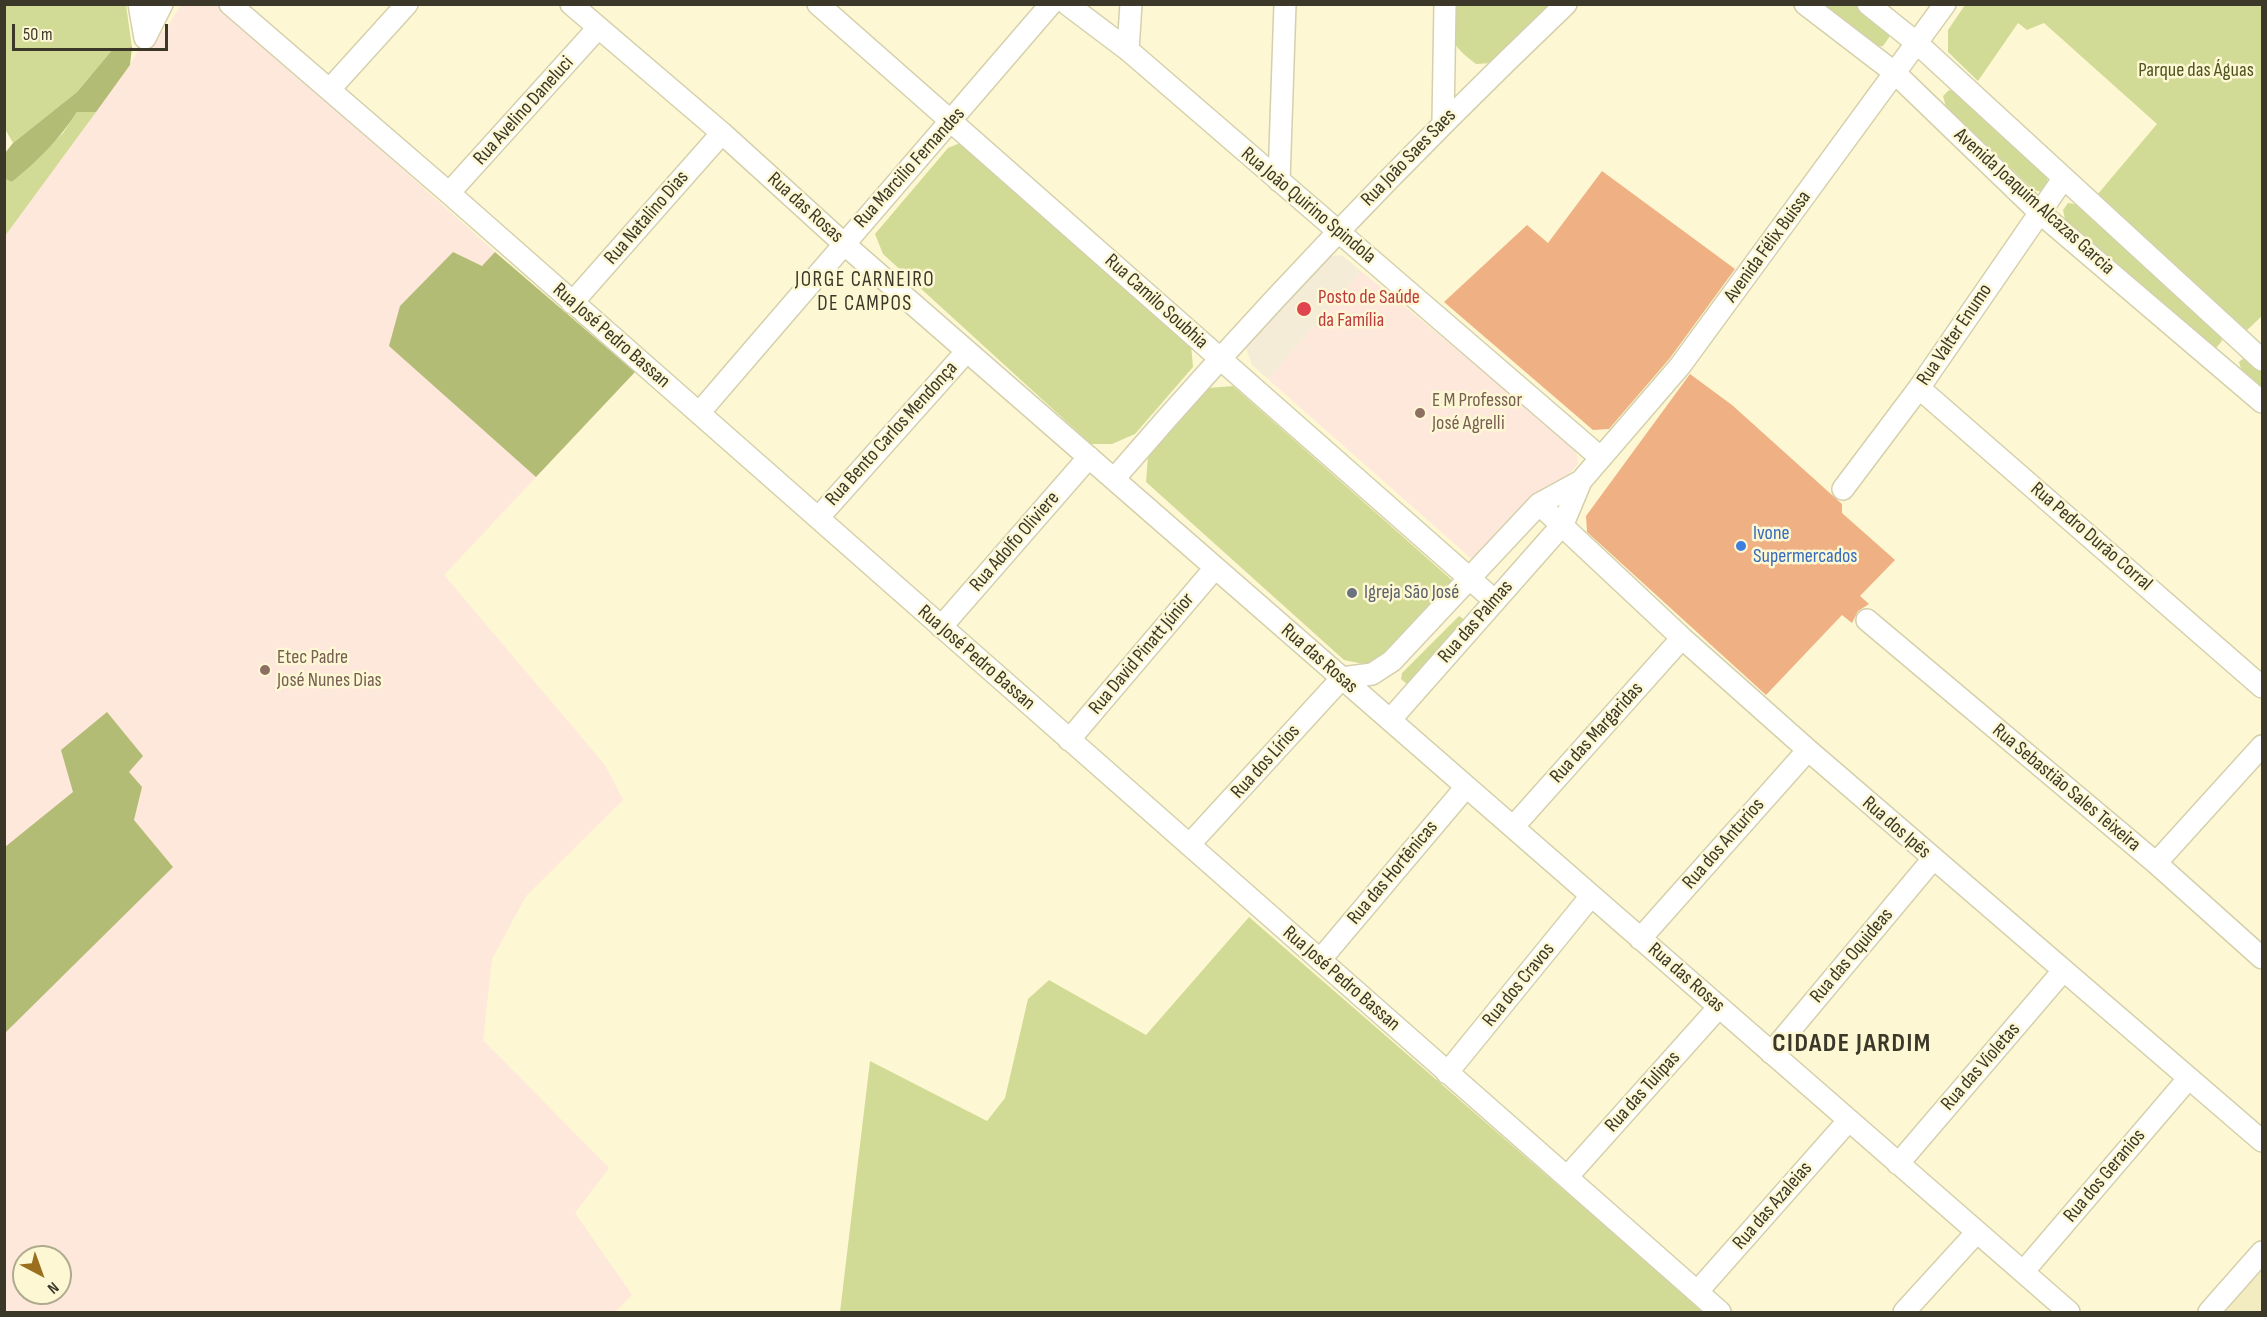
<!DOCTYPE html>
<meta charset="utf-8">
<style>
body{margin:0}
#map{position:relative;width:2267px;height:1317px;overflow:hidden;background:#fdf8d3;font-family:"Sofia Sans Condensed",sans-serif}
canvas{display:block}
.frame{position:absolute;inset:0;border:6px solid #3b382a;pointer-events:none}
.north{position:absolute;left:12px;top:1245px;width:60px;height:60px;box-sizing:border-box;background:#fdf8d3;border:2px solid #afab8f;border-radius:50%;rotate:139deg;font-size:16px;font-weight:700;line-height:24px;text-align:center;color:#3b382a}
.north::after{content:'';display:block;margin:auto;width:21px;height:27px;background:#9a701e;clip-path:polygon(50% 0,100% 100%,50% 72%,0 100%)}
.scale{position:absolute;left:12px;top:24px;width:156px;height:27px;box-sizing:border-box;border:3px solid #3b382a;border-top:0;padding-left:8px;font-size:18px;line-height:21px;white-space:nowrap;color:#3b382a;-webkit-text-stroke:4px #fdf8d3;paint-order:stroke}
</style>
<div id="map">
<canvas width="2267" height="1317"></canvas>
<div class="frame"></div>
<div class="north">N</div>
<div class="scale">50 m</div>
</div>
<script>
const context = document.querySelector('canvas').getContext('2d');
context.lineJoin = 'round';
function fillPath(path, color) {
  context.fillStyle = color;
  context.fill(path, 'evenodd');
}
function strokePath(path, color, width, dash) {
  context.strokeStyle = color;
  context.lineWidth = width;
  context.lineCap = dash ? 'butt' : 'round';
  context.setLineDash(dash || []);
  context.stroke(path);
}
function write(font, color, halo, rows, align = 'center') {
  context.font = font + ' "Sofia Sans Condensed",sans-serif';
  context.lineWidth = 5;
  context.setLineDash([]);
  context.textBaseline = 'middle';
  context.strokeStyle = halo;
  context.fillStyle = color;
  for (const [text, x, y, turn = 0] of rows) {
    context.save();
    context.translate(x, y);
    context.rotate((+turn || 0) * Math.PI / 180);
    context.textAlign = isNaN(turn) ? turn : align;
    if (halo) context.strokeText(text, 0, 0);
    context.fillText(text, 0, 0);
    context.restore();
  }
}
fillPath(new Path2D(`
 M 2262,1265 L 2262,1312 L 2222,1312 Z`), '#f3ecc1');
fillPath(new Path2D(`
 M 181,5 L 219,5 L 562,312 L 635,372 L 444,575 L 605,765 L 623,800 L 526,896 L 492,959 L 483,1040 L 609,1168 L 575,1213 L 632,1295 L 615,1312 L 5,1312 L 5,236 L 130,65 L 145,38 L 165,31 ZM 24,1257 L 60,1257 L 60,1293 L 24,1293 Z
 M 1361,271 L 1575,446 L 1578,464 L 1494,559 L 1473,560 L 1268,379 Z`), '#fee7db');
fillPath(new Path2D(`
 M 1342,255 L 1361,271 L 1268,379 L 1252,365 L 1246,348 L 1325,257 Z`), '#f4ecd6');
fillPath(new Path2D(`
 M 4,5 L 126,5 L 132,47 L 112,50 L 77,92 L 13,143 L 5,129 Z
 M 1454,5 L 1555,5 L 1492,63 L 1476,64 C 1447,42 1452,39 1454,5 Z
 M 1819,5 L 1857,5 L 1889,31 L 1890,36 L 1883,46 L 1877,47 Z
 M 1965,5 L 2262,5 L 2262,316 L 2246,331 L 2097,195 L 2157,124 L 2044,23 L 2027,30 L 2018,23 L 1978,81 L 1948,52 L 1948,30 Z
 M 1949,90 L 1960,94 L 2047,176 L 2048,186 L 2042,192 L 2034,190 L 1946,107 L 1943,96 Z
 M 77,112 L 96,112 L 5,236 L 5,179 L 12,182 L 63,133 Z
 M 960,143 L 1191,344 L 1193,367 L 1135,434 L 1112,444 L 1091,444 L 883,254 L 875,234 L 948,148 Z
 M 2068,203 L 2075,204 L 2220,335 L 2222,341 L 2216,348 L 2208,346 L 2065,219 L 2063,210 Z
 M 2246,356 L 2262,370 L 2262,390 L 2242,372 L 2239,362 Z
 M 1233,386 L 1454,582 L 1399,656 L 1368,665 L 1344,660 L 1146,482 L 1148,456 L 1209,388 Z
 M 1459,616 L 1465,620 L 1408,685 L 1401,679 L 1402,673 Z
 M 1249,917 L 1704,1312 L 840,1312 L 870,1061 L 987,1121 L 1005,1098 L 1028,999 L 1049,980 L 1146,1035 Z`), '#d2db95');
fillPath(new Path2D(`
 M 132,47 L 130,65 L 96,112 L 77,112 C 59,140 37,161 12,182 L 5,179 L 5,153 L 13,143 L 77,92 L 112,50 Z
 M 453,252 L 482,266 L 495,252 L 635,372 L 536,477 L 389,346 L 400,306 Z
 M 107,712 L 143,756 L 129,772 L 142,787 L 134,820 L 173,867 L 5,1033 L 5,847 L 73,792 L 61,750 Z`), '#b3bc75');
fillPath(new Path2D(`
 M 1602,171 L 1735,269 L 1670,358 L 1609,429 L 1593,430 L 1444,302 L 1527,225 L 1548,243 Z
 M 1690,374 L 1732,405 L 1842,504 L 1842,513 L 1895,560 L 1860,596 L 1869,604 L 1858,611 L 1852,623 L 1842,615 L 1766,695 L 1587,532 L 1586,516 Z`), '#efb084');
const minor = new Path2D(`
 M 139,4 L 145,38
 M 230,4 L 449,193 L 1720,1312
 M 571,4 L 722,133 L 843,243 L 2069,1312
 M 818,4 L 1494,600
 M 1067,4 L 1128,50 L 1601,458
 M 1805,4 L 1895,73 L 2039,212 L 2262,402
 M 1868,4 L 1918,44 L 2262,360
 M 145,38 L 162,4
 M 1128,50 L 1131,4
 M 330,89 L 407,4
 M 1443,122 L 1445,4
 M 1279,181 L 1285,4
 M 449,193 L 598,28
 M 572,303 L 722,133
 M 1919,388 L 2262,687
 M 699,413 L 1051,4
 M 1114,479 C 1257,313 1407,156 1566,4
 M 1843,489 L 1919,388 L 2063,179
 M 1539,504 L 1682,638 L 1808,750 L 2262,1141
 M 818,518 L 967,351
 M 1867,620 L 2156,863 L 2262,958
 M 941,627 L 1089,457
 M 1390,720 L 1563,524 L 1581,481 L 1680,366 L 1945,4
 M 1069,740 L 1215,568
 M 1513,827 L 1682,638
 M 1189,845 L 1342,678 L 1372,674 L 1392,661 L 1539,504 L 1581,481
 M 2156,863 L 2262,746
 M 1640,939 L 1808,750
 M 1320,960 L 1466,787
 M 1771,1053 L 1933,859
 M 1447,1073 L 1591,896
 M 1898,1164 L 2063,971
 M 1567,1177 L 1719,1007
 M 2023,1272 L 2188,1079
 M 1697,1292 L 1849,1120
 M 1904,1312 L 1977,1232
 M 2209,1312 L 2262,1252`);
strokePath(minor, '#d5d0ac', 24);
strokePath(minor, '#fff', 21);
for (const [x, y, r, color] of [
 [1304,309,8,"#e0444e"],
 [1420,413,6,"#8d6e63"],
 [1741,546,6,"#3f7fe0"],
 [1352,593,6,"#6b7280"],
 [265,670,6,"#8d6e63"]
]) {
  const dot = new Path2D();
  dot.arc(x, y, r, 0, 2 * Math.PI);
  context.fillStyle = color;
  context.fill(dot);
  strokePath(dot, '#fdf8d3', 2);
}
write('20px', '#4e531f', '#fdf8d3', [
 ["Parque das Águas",2196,71]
]);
write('20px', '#3b382a', '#fdf8d3', [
 ["Rua Avelino Daneluci",524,111,-48],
 ["Rua João Saes Saes",1409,158,-46],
 ["Rua Marcilio Fernandes",910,168,-48],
 ["Avenida Joaquim Alcazas Garcia",2034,202,42],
 ["Rua João Quirino Spindola",1308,206,40],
 ["Rua das Rosas",805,208,42],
 ["Rua Natalino Dias",647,218,-49],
 ["Avenida Félix Buissa",1768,247,-54],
 ["Rua Camilo Soubhia",1156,302,42],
 ["Rua Valter Enumo",1955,335,-56],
 ["Rua José Pedro Bassan",611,336,41],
 ["Rua Bento Carlos Mendonça",892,434,-48],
 ["Rua Pedro Durão Corral",2091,537,41],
 ["Rua Adolfo Oliviere",1015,542,-49],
 ["Rua das Palmas",1476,622,-49],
 ["Rua David Pinatt Júnior",1142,654,-50],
 ["Rua José Pedro Bassan",976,658,41],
 ["Rua das Rosas",1319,659,41],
 ["Rua das Margaridas",1597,733,-48],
 ["Rua dos Lírios",1266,762,-48],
 ["Rua Sebastião Sales Teixeira",2066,788,40],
 ["Rua dos Ipês",1896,828,41],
 ["Rua dos Anturios",1724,844,-49],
 ["Rua das Hortênicas",1393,873,-50],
 ["Rua das Oquideas",1852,956,-50],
 ["Rua das Rosas",1686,978,41],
 ["Rua José Pedro Bassan",1341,979,41],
 ["Rua dos Cravos",1519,985,-51],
 ["Rua das Violetas",1981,1067,-49],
 ["Rua das Tulipas",1643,1092,-48],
 ["Rua dos Geranios",2105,1176,-50],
 ["Rua das Azaleias",1773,1206,-49]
]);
write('20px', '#be3a42', '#fdf8d3', [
 ["Posto de Saúde",1318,298],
 ["da Família",1318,321]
], 'left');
write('20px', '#785e54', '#fdf8d3', [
 ["E M Professor",1432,401],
 ["José Agrelli",1432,424],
 ["Etec Padre",277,658],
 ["José Nunes Dias",277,681]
], 'left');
write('20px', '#366cbe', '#fdf8d3', [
 ["Ivone",1753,534],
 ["Supermercados",1753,557]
], 'left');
write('20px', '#5b616d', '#fdf8d3', [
 ["Igreja São José",1364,593]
], 'left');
context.letterSpacing = '1.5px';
write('21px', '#3b382a', '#fdf8d3', [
 ["JORGE CARNEIRO",865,281],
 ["DE CAMPOS",865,305]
]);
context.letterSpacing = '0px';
context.letterSpacing = '1.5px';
write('bold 26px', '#3b382a', '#fdf8d3', [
 ["CIDADE JARDIM",1852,1044]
]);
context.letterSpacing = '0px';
</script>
